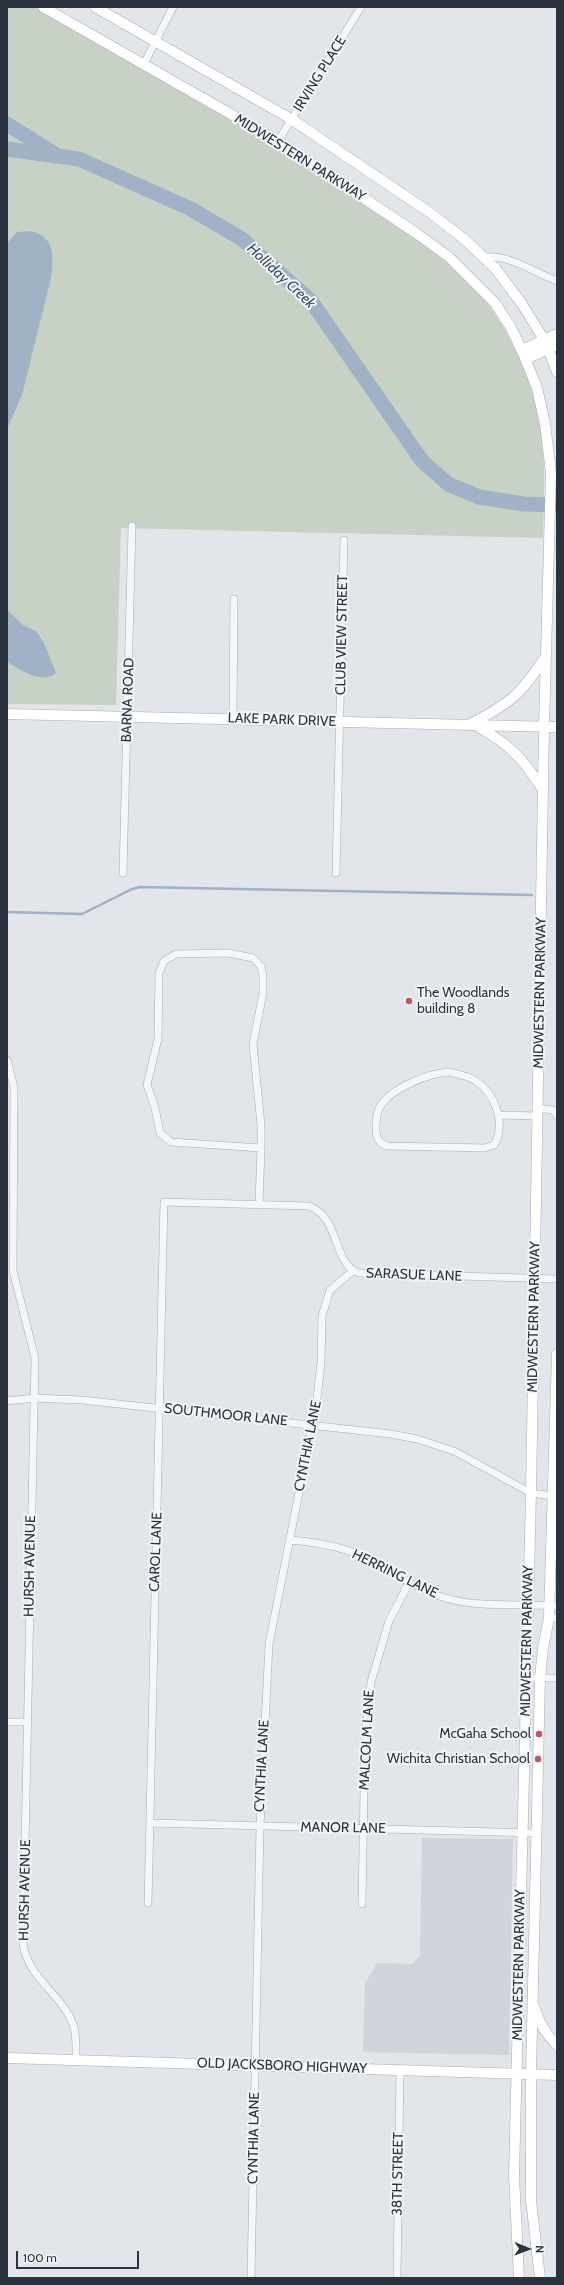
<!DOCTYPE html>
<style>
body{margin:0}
#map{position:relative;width:564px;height:2285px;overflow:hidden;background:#e2e5e9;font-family:Cabin,sans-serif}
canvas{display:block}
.frame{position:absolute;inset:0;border:8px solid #2c3340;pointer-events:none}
.north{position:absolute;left:508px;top:2229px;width:40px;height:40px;-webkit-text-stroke:3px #f2f4f7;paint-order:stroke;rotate:91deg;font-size:11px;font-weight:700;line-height:16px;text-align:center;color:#2c3340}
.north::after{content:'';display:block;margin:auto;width:14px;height:18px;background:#2c3340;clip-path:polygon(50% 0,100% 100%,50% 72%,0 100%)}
.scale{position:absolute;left:16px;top:2251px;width:123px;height:18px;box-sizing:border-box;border:2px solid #2c3340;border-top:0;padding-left:5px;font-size:12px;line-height:14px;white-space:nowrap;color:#2c3340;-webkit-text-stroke:3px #f2f4f7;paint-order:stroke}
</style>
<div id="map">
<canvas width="564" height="2285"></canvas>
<div class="frame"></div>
<div class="north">N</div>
<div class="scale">100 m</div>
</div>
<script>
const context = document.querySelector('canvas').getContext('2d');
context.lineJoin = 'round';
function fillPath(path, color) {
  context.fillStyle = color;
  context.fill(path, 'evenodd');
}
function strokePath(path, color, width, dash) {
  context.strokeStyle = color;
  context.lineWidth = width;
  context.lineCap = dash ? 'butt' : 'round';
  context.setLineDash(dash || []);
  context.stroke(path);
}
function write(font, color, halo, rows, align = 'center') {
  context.font = font + ' Cabin,sans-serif';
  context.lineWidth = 4;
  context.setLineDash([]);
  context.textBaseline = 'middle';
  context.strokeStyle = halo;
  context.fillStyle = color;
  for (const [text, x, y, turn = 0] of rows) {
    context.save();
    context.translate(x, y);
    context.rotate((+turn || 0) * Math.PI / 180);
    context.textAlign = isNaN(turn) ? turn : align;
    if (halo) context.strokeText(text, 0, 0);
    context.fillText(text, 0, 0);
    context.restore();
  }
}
fillPath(new Path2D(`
 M 422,1838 L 513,1839 L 509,2055 L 363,2052 L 365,1983 L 377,1963 L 412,1964 L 420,1956 Z`), '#d0d4db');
fillPath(new Path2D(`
 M 7,7 L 38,7 C 130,60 223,113 313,170 C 367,204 424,239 470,284 C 491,304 508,333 520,359 C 548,418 545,474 543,538 L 121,528 L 116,705 L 7,704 Z`), '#c8d2c4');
fillPath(new Path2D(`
 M 31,231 C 55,236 54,258 51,278 L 22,395 L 7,429 L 7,243 L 17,232 Z
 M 7,610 L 23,625 L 36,631 L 44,643 L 56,673 C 42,685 21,670 7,662 Z`), '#a0b2c6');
strokePath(new Path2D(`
 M 7,912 L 82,914 L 132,889 L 140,887 L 532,895`), '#a0b2c6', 2.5);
strokePath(new Path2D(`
 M 7,124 L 55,154
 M 7,149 L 79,159 L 191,209 L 242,239 L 311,301 L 422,461 L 448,484 L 479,497 L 524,504 L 557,505`), '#a0b2c6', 15);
const street = new Path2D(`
 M 144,64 L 173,7
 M 278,141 L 361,7
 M 484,257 C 511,255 533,272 557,281
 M 233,719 L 234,599
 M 123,873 L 132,526
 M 336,873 L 344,540
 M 228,953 L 253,958 L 261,966 L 263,977 L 263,993 L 253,1044 L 261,1125 L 261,1148 L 171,1142 L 160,1133 L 155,1108 L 147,1085 L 158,1039 L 159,973 L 164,961 L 176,954 Z
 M 7,1060 L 14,1087 L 13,1271 L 35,1358 L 23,1944 C 29,1980 61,1993 73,2024 C 77,2035 76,2049 76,2060
 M 449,1072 C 458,1074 469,1076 476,1081 C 496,1094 506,1125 494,1145 L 485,1148 L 387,1146 L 381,1143 C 375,1137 376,1131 376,1123 C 377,1117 377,1110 381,1105 C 392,1088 429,1073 449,1072 Z
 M 538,1108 L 553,1110 L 557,1115
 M 498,1115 L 538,1116
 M 259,1204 L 261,1148
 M 7,1401 L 34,1398 L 82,1400 L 391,1434 L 417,1439 L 454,1451 L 531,1493 L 552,1496
 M 289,1540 C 316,1542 342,1546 366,1558 C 391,1570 413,1587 439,1596 C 478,1609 517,1603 557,1606
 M 549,1618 L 557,1618
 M 526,1678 L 557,1678
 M 7,1722 L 26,1722
 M 151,1823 L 536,1833
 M 148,1903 L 164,1202 L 309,1206 C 341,1218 332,1264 359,1273 L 557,1279
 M 362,1904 L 365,1735 L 371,1682 L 389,1621 L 409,1583
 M 251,2278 L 260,1826 L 269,1644 L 316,1407 L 321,1363 L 322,1316 L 330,1290 L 353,1271
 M 397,2278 L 400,2070`);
const secondary = new Path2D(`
 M 43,7 L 278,141 L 416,233 L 449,257 L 495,303 L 510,326 L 523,353 L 537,388 L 545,424 L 551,472 L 544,727 L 531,1493 L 514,2175 L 519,2278
 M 95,7 L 291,119 L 429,212 L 464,239 L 495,268 L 522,304 L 546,343 L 557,372
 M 522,350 L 557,334
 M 526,359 L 557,345
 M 7,714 L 557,727
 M 470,724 C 510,704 522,693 546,656
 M 477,726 C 510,745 523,758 543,790
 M 535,2008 C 539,2022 546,2035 557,2045
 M 7,2058 L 557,2075
 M 540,2278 L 531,2200 L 531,2074 L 540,1678 L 543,1648 L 549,1618 L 557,1354`);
strokePath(street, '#a8acb3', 8);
strokePath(secondary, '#a8acb3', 11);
strokePath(street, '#f5f6f8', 7);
strokePath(secondary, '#fff', 10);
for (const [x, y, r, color] of [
 [409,1001,4,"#c35262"],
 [539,1734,4,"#c35262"],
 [538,1759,4,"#c35262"]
]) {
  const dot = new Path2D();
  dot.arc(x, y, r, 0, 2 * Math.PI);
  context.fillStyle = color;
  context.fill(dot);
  strokePath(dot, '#f2f4f7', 1.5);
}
write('14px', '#2c3340', '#f2f4f7', [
 ["IRVING PLACE",320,74,-58],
 ["MIDWESTERN PARKWAY",300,158,32],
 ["CLUB VIEW STREET",342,635,-89],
 ["BARNA ROAD",128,700,-88],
 ["LAKE PARK DRIVE",282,720,2],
 ["MIDWESTERN PARKWAY",540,993,-89],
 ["SARASUE LANE",414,1275,2],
 ["MIDWESTERN PARKWAY",534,1317,-89],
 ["SOUTHMOOR LANE",226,1415,6],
 ["CYNTHIA LANE",308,1446,-79],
 ["CAROL LANE",156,1552,-88],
 ["HURSH AVENUE",30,1566,-89],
 ["HERRING LANE",395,1574,26],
 ["MIDWESTERN PARKWAY",527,1641,-89],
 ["MALCOLM LANE",367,1740,-87],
 ["CYNTHIA LANE",262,1766,-87],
 ["MANOR LANE",343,1828,1],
 ["HURSH AVENUE",25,1890,-89],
 ["MIDWESTERN PARKWAY",519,1965,-89],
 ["OLD JACKSBORO HIGHWAY",282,2066,2],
 ["CYNTHIA LANE",254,2138,-89],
 ["38TH STREET",398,2174,-89]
]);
write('14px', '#2c3340', '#f2f4f7', [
 ["The Woodlands",417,993,"left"],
 ["building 8",417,1009,"left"],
 ["McGaha School",531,1734],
 ["Wichita Christian School",530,1759]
], 'right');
write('italic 15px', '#395171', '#f2f4f7', [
 ["Holliday Creek",281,276,43]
]);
</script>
